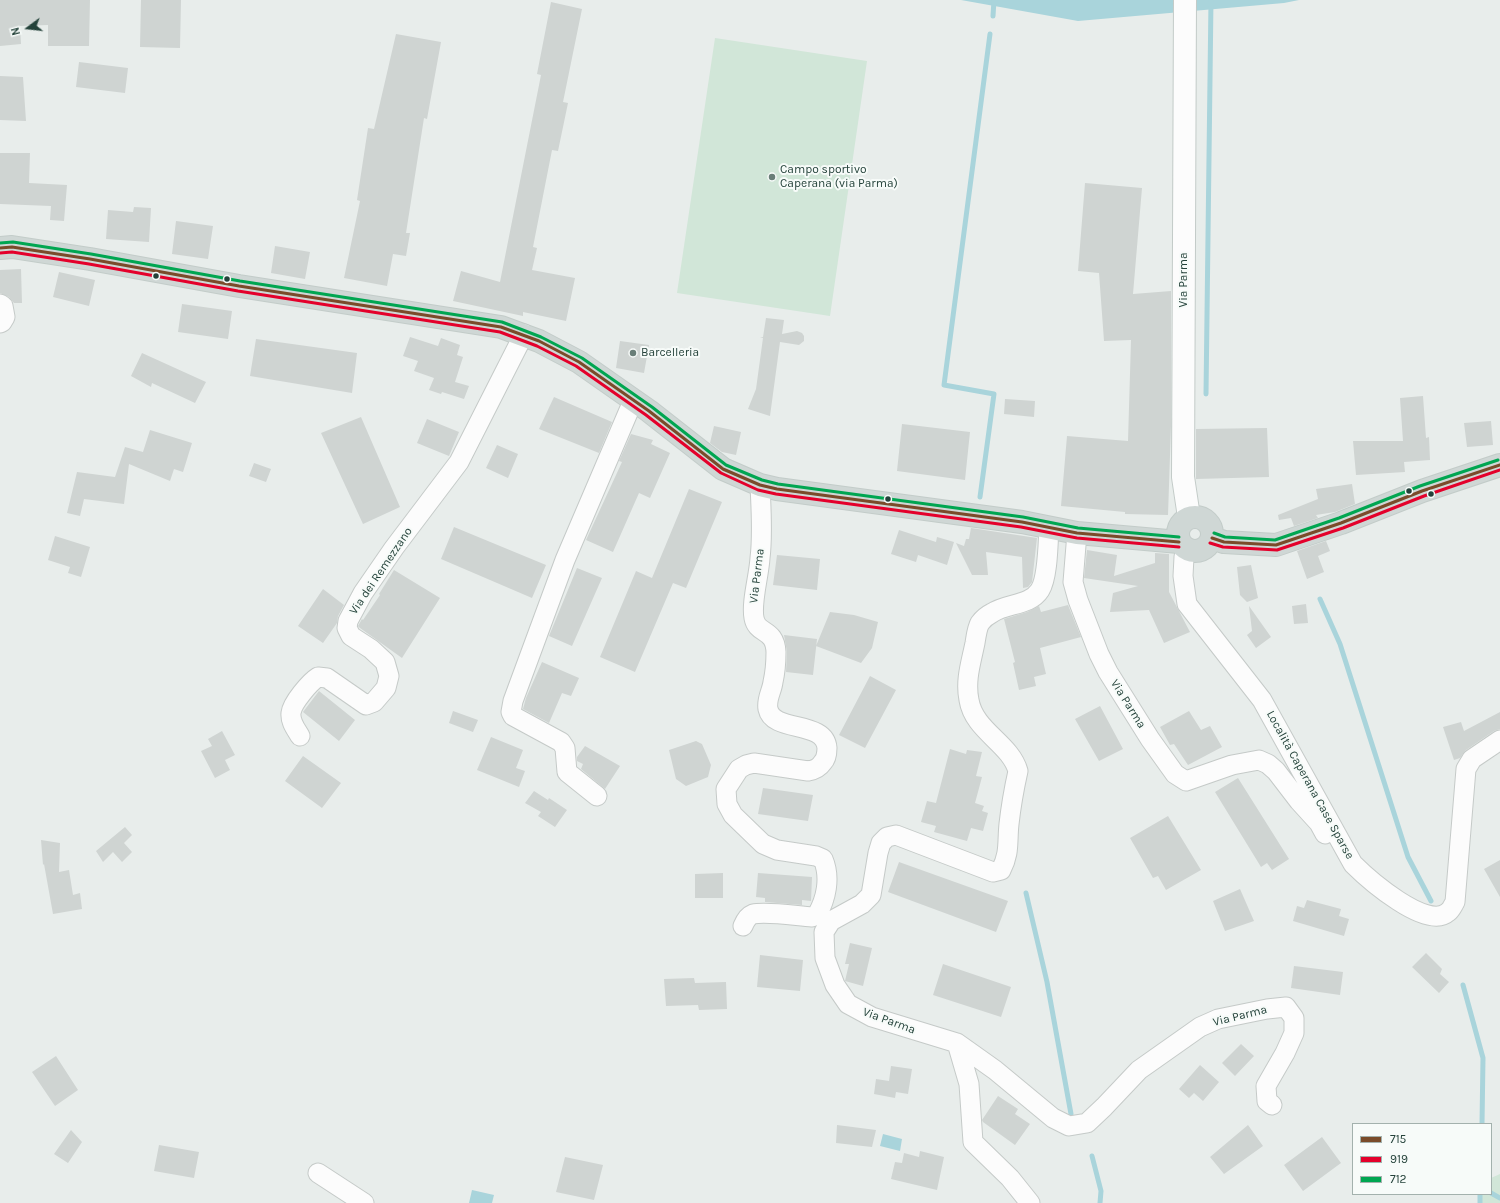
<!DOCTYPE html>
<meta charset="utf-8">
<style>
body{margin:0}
#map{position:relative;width:1500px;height:1203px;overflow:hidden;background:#e8edeb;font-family:Karla,sans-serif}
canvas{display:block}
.legend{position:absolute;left:1352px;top:1123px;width:140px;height:72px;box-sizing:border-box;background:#f7fbf9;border:1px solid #a3b1ad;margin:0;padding:5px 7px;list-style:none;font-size:12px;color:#24423a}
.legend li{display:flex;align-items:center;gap:8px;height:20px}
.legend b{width:20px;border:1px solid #a3b1ad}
.north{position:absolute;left:8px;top:8px;width:40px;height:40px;-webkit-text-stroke:3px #f7fbf9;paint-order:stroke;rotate:255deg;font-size:11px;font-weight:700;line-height:16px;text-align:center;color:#24423a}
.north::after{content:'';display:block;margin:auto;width:14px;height:18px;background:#24423a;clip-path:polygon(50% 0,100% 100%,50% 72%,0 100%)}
</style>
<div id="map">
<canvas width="1500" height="1203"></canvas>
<ul class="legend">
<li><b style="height:5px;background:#7a4b2a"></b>715</li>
<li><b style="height:5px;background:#e4002b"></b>919</li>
<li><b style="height:5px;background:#00a651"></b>712</li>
</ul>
<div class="north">N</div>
</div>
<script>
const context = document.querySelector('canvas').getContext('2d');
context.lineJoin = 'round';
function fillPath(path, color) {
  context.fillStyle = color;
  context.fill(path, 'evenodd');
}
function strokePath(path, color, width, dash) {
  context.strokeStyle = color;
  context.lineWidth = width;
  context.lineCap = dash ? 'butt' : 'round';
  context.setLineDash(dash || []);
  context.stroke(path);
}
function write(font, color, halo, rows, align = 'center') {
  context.font = font + ' Karla,sans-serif';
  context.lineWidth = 4;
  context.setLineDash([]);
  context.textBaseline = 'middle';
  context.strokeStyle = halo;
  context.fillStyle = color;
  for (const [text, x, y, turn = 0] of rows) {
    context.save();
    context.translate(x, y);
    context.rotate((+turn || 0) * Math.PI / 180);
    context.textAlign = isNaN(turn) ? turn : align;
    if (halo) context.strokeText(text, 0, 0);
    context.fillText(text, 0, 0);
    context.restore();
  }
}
fillPath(new Path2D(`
 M 715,38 L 867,61 L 830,316 L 677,293 Z
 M 1500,1174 L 1500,1203 L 1482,1203 L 1481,1194 L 1491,1194 L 1491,1178 Z`), '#d1e6d8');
fillPath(new Path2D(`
 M 961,0 L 1299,0 L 1284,3 L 1078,21 Z
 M 883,1134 L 902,1139 L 900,1151 L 880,1146 Z
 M 472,1190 L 494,1195 L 492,1203 L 469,1203 Z`), '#a9d4db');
strokePath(new Path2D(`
 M 993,16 L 994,0
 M 1206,394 L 1211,0
 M 980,497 L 994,394 L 944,385 L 990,34
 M 1320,599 L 1340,644 L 1408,857 L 1431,901
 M 1026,893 L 1047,982 L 1071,1114
 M 1463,985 L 1483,1058 L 1482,1124
 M 1092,1156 L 1101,1191 L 1100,1203
 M 1491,1193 L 1500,1198
 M 1480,1203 L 1480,1194`), '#a9d4db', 5);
fillPath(new Path2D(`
 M 0,0 L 90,0 L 89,46 L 48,46 L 48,25 L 20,26 L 21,44 L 0,46 Z
 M 141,0 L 181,0 L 180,48 L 140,47 Z
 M 551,2 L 582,9 L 563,102 L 568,103 L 558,151 L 552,150 L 533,247 L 537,248 L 532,270 L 575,278 L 566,321 L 523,312 L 523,316 L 453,301 L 461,271 L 500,282 L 541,75 L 537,74 Z
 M 396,34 L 441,42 L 427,119 L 424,118 L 406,233 L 410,233 L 406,256 L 393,254 L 387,286 L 344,278 L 360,201 L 357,200 L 368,128 L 374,129 Z
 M 79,62 L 128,68 L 125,93 L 76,87 Z
 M 0,76 L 23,77 L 26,121 L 0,120 Z
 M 0,153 L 30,153 L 29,183 L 67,185 L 64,221 L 50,220 L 51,206 L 0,204 Z
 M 1085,183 L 1142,188 L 1133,294 L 1171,291 L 1171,426 L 1168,515 L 1125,514 L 1125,512 L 1061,506 L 1067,436 L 1128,441 L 1131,340 L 1104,341 L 1099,273 L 1078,271 Z
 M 134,207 L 151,208 L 149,242 L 106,239 L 108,210 L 133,212 Z
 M 176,221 L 213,226 L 208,259 L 172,254 Z
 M 275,246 L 310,252 L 305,279 L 271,273 Z
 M 21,269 L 22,303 L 14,303 L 9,297 L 0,293 L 0,270 Z
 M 59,272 L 95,280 L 89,306 L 53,297 Z
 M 182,304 L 232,311 L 228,339 L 178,332 Z
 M 766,318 L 784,320 L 782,334 L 797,331 L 802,333 L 804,336 L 804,341 L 799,345 L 780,342 L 770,416 L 748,409 L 756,389 L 763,338 L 760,337 L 763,337 Z
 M 410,337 L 438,346 L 441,338 L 460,345 L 457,355 L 463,357 L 455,382 L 469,386 L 464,399 L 442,392 L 441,394 L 429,390 L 434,378 L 414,371 L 418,361 L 403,356 Z
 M 256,339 L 357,353 L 352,393 L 250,376 Z
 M 620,341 L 649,345 L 644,373 L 616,368 Z
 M 142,353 L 206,382 L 195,403 L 152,383 L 151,387 L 131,376 Z
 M 1423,396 L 1426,438 L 1429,437 L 1430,460 L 1404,462 L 1405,472 L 1356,475 L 1353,441 L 1403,441 L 1400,398 Z
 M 554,397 L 612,422 L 599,453 L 539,429 Z
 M 1005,399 L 1035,401 L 1034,417 L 1004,414 Z
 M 361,417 L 400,507 L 363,524 L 321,433 Z
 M 427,419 L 459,432 L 449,456 L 417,443 Z
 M 1491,421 L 1493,445 L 1467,447 L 1464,423 Z
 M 902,424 L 970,432 L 965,480 L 897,471 Z
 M 714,426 L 741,432 L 736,455 L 722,452 L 710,443 Z
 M 1267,428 L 1269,477 L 1196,479 L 1196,429 Z
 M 150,430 L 192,443 L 183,472 L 174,469 L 170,481 L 129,464 L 124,504 L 84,499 L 80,516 L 67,513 L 77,472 L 115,477 L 125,447 L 143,452 Z
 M 631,434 L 653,440 L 651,444 L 670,453 L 650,498 L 639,493 L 613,552 L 586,540 L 622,462 L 619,461 Z
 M 497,445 L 518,454 L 508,478 L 486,468 Z
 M 254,463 L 271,469 L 266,482 L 249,476 Z
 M 1352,484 L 1355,504 L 1335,512 L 1316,515 L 1318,518 L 1294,526 L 1291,518 L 1279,520 L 1278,515 L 1318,499 L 1316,489 Z
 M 689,489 L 722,502 L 686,588 L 673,583 L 635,672 L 600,657 L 636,571 L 652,578 Z
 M 454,527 L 546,565 L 532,598 L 441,559 Z
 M 971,528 L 1037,538 L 1032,582 L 1028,587 L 1023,588 L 1022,557 L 986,552 L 988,575 L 972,575 L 956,543 L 964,546 L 966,539 L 969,539 Z
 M 899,530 L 936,542 L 937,537 L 954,542 L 947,565 L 918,555 L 916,562 L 891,554 Z
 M 55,536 L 90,547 L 81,577 L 68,573 L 70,567 L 48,560 Z
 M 1326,541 L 1330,551 L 1318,556 L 1324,572 L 1307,579 L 1297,551 Z
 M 1087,550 L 1117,555 L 1114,576 L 1155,563 L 1155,553 L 1169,554 L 1169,592 L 1190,632 L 1164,643 L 1149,610 L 1110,612 L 1113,593 L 1138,586 L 1084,578 Z
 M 777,555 L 820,559 L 817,590 L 773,585 Z
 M 1251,565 L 1258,598 L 1247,602 L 1240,595 L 1237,567 Z
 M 577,568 L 602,578 L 572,646 L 549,636 Z
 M 394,570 L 440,598 L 402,658 L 360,628 L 358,626 L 362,619 L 363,620 L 380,595 L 379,594 Z
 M 323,589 L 344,605 L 338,616 L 337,623 L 323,643 L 298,626 Z
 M 1306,604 L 1308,623 L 1294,624 L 1292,606 Z
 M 1068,605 L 1081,637 L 1040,648 L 1046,674 L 1034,677 L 1036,686 L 1019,690 L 1013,663 L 1015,662 L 1004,619 L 1027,612 L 1039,606 L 1041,612 Z
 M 1249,606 L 1271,637 L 1256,648 L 1247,635 L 1252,631 Z
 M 830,612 L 854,615 L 878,622 L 872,648 L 861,663 L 816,646 Z
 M 784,635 L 817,639 L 813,675 L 786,672 L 787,652 Z
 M 542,662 L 579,678 L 571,696 L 562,693 L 549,723 L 523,709 L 526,698 Z
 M 870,676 L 896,690 L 865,748 L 839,735 Z
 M 319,691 L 355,720 L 339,741 L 303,712 Z
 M 1100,706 L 1123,749 L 1099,761 L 1075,719 Z
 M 453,711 L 478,720 L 473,732 L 449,723 Z
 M 1189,711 L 1201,730 L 1210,726 L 1222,747 L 1188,765 L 1174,744 L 1170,745 L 1160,727 Z
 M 1500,712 L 1500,729 L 1494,731 L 1466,750 L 1460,758 L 1454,760 L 1443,727 L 1461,722 L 1464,731 Z
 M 222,731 L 235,755 L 225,760 L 230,770 L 215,778 L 201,751 L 212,746 L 208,739 Z
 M 491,737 L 523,750 L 516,768 L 525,771 L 519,787 L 477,770 Z
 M 696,741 L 702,744 L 711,765 L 708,777 L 686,786 L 676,779 L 669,750 Z
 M 585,746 L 620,766 L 605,789 L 581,769 L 583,764 L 577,761 L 577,757 Z
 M 950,749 L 966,754 L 967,750 L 982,752 L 976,776 L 982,777 L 975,803 L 984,806 L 982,811 L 988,813 L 983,831 L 971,828 L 967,841 L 934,832 L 936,826 L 921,822 L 927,801 L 936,803 Z
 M 303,756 L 341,783 L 322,808 L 285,781 Z
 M 1238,778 L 1289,859 L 1272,870 L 1267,863 L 1261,867 L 1215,792 Z
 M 763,788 L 813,795 L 808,821 L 758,814 Z
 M 534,791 L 548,800 L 549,798 L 567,810 L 555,827 L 538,816 L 541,812 L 525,803 Z
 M 1168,816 L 1201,870 L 1166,890 L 1158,876 L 1153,878 L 1130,838 Z
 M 125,827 L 132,835 L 124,843 L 132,852 L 122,862 L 113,852 L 103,862 L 96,851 Z
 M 41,840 L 60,843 L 59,872 L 69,870 L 73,895 L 80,893 L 82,909 L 53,914 L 44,864 L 43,865 Z
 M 1500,860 L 1500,897 L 1484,869 Z
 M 899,862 L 1008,901 L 996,932 L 888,892 Z
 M 723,873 L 723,898 L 695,898 L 695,874 Z
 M 758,873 L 812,877 L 811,901 L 802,900 L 802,905 L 765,902 L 765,898 L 756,897 Z
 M 1240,889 L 1254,921 L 1225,931 L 1213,901 Z
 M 1307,900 L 1341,909 L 1339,916 L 1349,919 L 1344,936 L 1293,921 L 1297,906 L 1304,908 Z
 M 850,943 L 872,948 L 863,986 L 845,981 L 849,964 L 845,964 Z
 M 1426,953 L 1442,969 L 1440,974 L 1449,982 L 1439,993 L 1412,967 Z
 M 760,955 L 803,960 L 800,991 L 757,987 Z
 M 943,964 L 1011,987 L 1001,1017 L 933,995 Z
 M 1294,966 L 1343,972 L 1340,995 L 1291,988 Z
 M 694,978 L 695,983 L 726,982 L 727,1009 L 699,1010 L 698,1005 L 666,1006 L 664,979 Z
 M 1241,1044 L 1254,1056 L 1235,1076 L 1222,1063 Z
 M 56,1056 L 78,1090 L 55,1106 L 32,1072 Z
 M 1200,1065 L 1219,1082 L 1203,1101 L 1194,1093 L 1189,1098 L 1179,1089 Z
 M 891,1066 L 912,1069 L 908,1094 L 896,1092 L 895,1098 L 874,1094 L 876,1079 L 889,1081 Z
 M 998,1096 L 1018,1109 L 1015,1114 L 1030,1124 L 1015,1145 L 983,1122 L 982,1120 Z
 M 837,1125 L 876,1130 L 872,1147 L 836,1143 Z
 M 1248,1125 L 1263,1146 L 1224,1174 L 1210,1157 Z
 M 71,1130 L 82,1142 L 68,1163 L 54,1154 Z
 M 1322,1137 L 1341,1163 L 1303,1191 L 1284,1165 Z
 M 159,1145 L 199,1152 L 194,1178 L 154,1171 Z
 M 920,1151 L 944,1157 L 937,1190 L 891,1179 L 895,1162 L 902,1163 L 904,1153 L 919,1157 Z
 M 565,1157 L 603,1165 L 594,1200 L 556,1192 Z`), '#cfd4d2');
const street = new Path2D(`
 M 0,304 L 3,306 L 5,317 L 2,322 L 0,323
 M 1049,527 C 1048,543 1048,577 1040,590 C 1030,606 1006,603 992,613 C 988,615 983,619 980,623 C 977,628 976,637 975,643 C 971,663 965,680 969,700 C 974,731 1010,743 1018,771 C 1014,789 1011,806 1009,824 C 1007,842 1010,853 1001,870 L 993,872 L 896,835 L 887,837 L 881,843 L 878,853 L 871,895 L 862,904 L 831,921 L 824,932 L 825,958 L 835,985 L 848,1004 L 872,1017 L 957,1043 L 995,1070 L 1053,1118 L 1069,1126 L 1087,1123 L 1104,1107 L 1139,1070 L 1200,1027 L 1218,1019 L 1267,1009 L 1286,1007 L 1294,1018 L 1294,1033 L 1285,1053 L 1266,1086 L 1267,1101 L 1272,1105
 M 1077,533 L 1073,582 L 1078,600 L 1099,654 L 1108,672 L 1150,739 L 1175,774 L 1186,781 L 1232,765 L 1259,760 L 1268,764 L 1276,771 L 1299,801 L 1319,823 L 1325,834
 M 1187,550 L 1184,557 L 1183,576 L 1187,604 L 1262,700 L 1353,864 C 1368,879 1427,931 1448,912 C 1451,910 1453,905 1455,902 L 1466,769 L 1472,759 L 1500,740
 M 300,736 C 296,729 290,722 291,713 C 292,703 310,682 318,677 L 327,678 L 366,705 L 374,702 L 386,688 L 389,676 L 385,662 L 371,649 L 351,636 L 347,628 L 348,621 L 363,593 L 394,548 L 459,462 L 524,334
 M 597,796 L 567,772 L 565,748 L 561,742 L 513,716 L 511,712 L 513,701 L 565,560 L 633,401
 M 743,926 C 745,921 748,916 753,914 C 767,911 797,916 812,917 L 817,915 C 826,899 831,878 823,859 L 816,856 L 777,850 L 763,844 L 733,815 L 727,804 L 726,789 L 739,769 L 746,765 L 754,763 L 808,771 C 815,770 819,768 823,762 C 826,759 827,752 827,748 C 825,720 773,733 768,709 C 766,699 772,691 773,682 C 775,673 776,661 776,652 C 775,628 757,635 754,618 C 751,602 759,576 760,558 C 763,534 761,509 760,485
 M 957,1043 L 969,1084 L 973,1142 L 1010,1178 L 1030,1203
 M 318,1173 L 364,1203`);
const secondary = new Path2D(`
 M 1185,0 L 1183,477 L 1189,517`);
const primary = new Path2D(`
 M 0,248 L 12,247 L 90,259 L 239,286 L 501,327 L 539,341 L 579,362 L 649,411 L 723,469 L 760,485 L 777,489 L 1022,522 L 1077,533 L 1179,542
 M1178 534a17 17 0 1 1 34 0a17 17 0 1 1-34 0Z
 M 1212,538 L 1224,542 L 1276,545 L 1341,523 L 1422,491 L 1500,465`);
strokePath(street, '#c5cac8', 21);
strokePath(secondary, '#c3cbc8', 24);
strokePath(primary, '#c3ccc9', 24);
strokePath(street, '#fcfcfc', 19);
strokePath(secondary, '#fcfcfc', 22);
strokePath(primary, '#cfd7d5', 22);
strokePath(new Path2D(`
 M 0,248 L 12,247 L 90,259 L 239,286 L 501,327 L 539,341 L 579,362 L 649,411 L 723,469 L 760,485 L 777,489 L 1022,522 L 1077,533 L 1179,542
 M 1212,538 L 1224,542 L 1276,545 L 1341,523 L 1422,491 L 1500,465`), '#7a4b2a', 3);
strokePath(new Path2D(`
 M 0,253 L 12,252 L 89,264 L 238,291 L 500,332 L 537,346 L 576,366 L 646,415 L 721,473 L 758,490 L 776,494 L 1021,527 L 1077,538 L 1179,547
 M 1210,543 L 1223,547 L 1277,550 L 1343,528 L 1424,496 L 1500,470`), '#e4002b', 3);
strokePath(new Path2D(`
 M 0,243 L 13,242 L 91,254 L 240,281 L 502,322 L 541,337 L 582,358 L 652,407 L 726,465 L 762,480 L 778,484 L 1023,517 L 1078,528 L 1179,537
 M 1214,533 L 1225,537 L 1275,540 L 1339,518 L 1420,486 L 1498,460`), '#00a651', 3);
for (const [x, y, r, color] of [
 [772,177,4,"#697e78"],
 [156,276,3.5,"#24423a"],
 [227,279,3.5,"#24423a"],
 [633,353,4,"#697e78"],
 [1409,491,3.5,"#24423a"],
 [1431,494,3.5,"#24423a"],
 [888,499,3.5,"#24423a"]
]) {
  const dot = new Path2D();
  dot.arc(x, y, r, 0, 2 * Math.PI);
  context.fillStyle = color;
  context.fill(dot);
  strokePath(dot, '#f7fbf9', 1.5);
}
write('12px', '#24423a', '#f7fbf9', [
 ["Campo sportivo",780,170],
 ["Caperana (via Parma)",780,184],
 ["Barcelleria",641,353]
], 'left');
write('12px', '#24423a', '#f7fbf9', [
 ["Via Parma",1184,280,-90],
 ["Via dei Remezzano",381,571,-56],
 ["Via Parma",757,576,-83],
 ["Via Parma",1128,704,58],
 ["Località Caperana Case Sparse",1310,785,61],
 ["Via Parma",1240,1016,-14],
 ["Via Parma",889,1021,20]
]);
</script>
